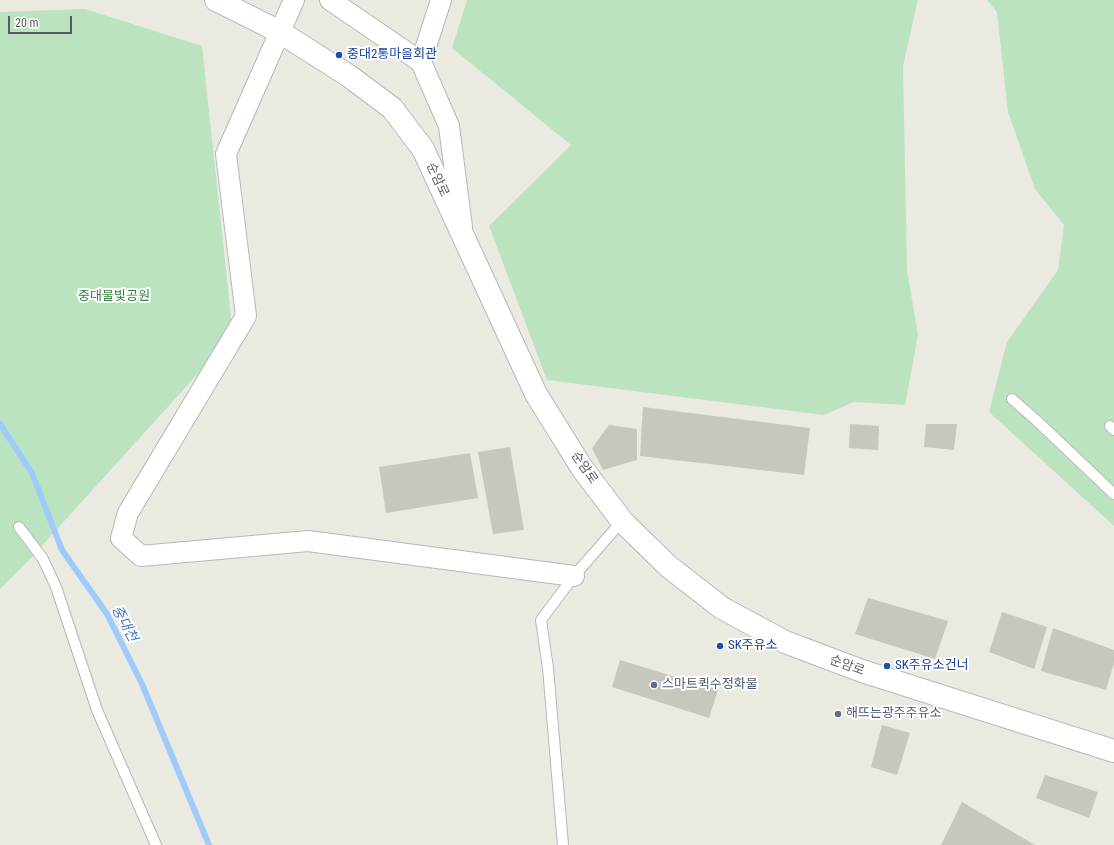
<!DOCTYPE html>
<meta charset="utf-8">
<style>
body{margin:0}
#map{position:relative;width:1114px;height:845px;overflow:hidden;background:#ebeae0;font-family:"Roboto Condensed",sans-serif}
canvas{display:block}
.scale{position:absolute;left:8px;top:16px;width:64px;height:18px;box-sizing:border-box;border:2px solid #585b60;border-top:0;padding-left:5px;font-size:12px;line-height:14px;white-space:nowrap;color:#585b60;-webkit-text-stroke:3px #fff;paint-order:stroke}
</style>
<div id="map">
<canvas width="1114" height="845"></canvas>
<div class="scale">20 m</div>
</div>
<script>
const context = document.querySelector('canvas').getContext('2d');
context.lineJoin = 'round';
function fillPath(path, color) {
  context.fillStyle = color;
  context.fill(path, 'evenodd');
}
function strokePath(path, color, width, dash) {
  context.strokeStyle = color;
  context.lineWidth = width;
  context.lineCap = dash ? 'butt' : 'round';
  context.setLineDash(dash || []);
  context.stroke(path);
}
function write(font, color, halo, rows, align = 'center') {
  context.font = font + ' "Roboto Condensed","Noto Sans KR",sans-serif';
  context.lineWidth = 4;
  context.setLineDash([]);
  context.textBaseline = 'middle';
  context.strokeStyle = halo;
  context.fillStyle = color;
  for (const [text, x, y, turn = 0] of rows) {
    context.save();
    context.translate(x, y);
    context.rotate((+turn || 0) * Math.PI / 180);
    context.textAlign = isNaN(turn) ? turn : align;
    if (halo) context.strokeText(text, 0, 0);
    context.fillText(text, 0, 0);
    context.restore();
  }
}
fillPath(new Path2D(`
 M 467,0 L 918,0 L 903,66 L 907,270 L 918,335 L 905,405 L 854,402 L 824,415 L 547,380 L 489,226 L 571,145 L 452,48 Z
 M 987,0 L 1114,0 L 1114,526 L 989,412 L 1007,342 L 1058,270 L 1064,225 L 1035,189 L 1008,112 L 997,12 Z
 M 85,9 L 202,46 L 233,335 L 29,560 L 0,589 L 0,12 Z`), '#bce3c0');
strokePath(new Path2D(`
 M 0,424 L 32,473 L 62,550 L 107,614 L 142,684 L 209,845`), '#9fcbfc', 6);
fillPath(new Path2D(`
 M 643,407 L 810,428 L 804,475 L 640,456 Z
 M 850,424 L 879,426 L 878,450 L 849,448 Z
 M 926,424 L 957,424 L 954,450 L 924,447 Z
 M 609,425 L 637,429 L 637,460 L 603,470 L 592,448 Z
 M 510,447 L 524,530 L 493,534 L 478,452 Z
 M 470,453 L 478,498 L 386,513 L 379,467 Z
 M 868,598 L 948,621 L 935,659 L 855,634 Z
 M 1002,612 L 1047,627 L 1034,669 L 989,652 Z
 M 1053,628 L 1114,650 L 1114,663 L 1106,690 L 1041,671 Z
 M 620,660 L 718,690 L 709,718 L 612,687 Z
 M 882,725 L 910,733 L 897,775 L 871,767 Z
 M 1045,775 L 1098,792 L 1089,818 L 1036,798 Z
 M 962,802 L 1035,845 L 941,845 Z`), '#c8c6bf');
const lane = new Path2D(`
 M 1012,399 L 1036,420 L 1114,494
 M 1110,426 L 1114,430
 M 19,527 L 43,559 L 56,587 L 97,710 L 156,845
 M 563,845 L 548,668 L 541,620 L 574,576 L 622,521`);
const street = new Path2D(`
 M 294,0 L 226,154 L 246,316 L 128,513 L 121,538 L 141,556 L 308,541 L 574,576
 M 330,0 L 421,62 L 449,126 L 462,227
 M 421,62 L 441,0`);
const secondary = new Path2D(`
 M 216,0 L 280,32 L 349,76 L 392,108 L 423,149 L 536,394 L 582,468 L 622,521 L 668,566 L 722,608 L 785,642 L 862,671 L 1114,751`);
strokePath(lane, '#b5b7bc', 12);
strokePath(street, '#b5b7bc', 22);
strokePath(secondary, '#b5b8be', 24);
strokePath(lane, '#fff', 10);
strokePath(street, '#fff', 20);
strokePath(secondary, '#fff', 22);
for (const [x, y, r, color] of [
 [339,55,4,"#1a4fb4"],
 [720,646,4,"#1a4fb4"],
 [887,666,4,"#1a4fb4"],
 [654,685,4,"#5c6f8a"],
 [838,714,4,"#5c6f8a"]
]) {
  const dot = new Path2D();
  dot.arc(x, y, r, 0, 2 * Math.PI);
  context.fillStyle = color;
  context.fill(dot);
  strokePath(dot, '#fff', 1.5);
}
write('13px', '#164399', '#fff', [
 ["중대2통마을회관",347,55],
 ["SK주유소",728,646],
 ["SK주유소건너",895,666]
], 'left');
write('13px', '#585b60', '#fff', [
 ["순암로",437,180,65],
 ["순암로",584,468,55],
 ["순암로",847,666,20]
]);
write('13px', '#368141', '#fff', [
 ["중대물빛공원",114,297]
]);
write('13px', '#4e5e75', '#fff', [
 ["스마트퀵수정화물",662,685],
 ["해뜨는광주주유소",846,714]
], 'left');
write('italic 14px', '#4374be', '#fff', [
 ["중대천",124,624,62]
]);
</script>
